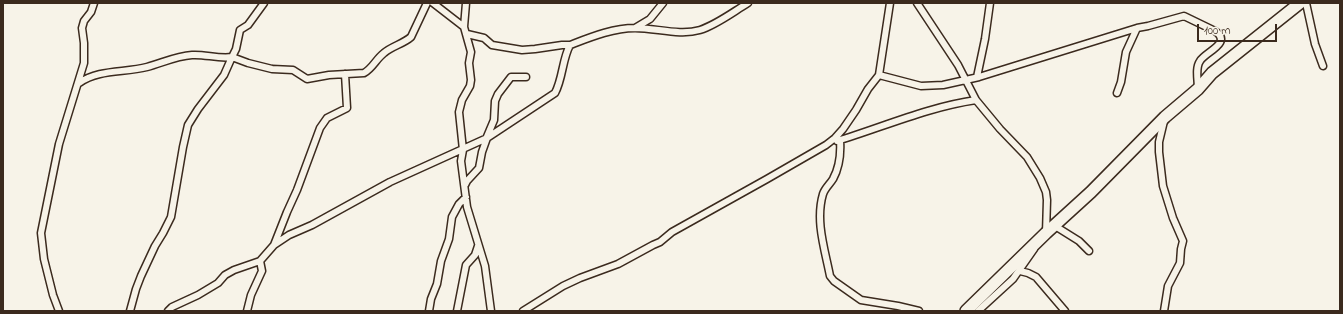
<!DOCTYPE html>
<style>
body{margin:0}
#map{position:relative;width:1343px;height:314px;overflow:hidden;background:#f7f3e8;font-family:"Indie Flower",sans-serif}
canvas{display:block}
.frame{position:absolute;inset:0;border:4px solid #3b2a1e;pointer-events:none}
.scale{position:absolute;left:1197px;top:24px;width:80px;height:18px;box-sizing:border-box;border:2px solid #3b2a1e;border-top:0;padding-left:5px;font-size:12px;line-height:14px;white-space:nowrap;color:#3b2a1e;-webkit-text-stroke:3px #f7f3e8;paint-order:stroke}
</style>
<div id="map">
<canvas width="1343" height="314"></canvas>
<div class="frame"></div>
<div class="scale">100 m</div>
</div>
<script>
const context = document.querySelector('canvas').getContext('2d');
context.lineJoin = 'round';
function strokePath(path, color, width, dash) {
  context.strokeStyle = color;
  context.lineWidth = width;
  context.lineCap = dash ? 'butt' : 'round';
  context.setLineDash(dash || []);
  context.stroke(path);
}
const street = new Path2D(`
 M 433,3 L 464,27
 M 466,3 L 464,27 L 471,52 L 469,63 L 471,80 L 470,86 L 462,100 L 459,112 L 463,150 L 461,161 L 467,207 L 485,266 L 491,311
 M 917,3 L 958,65 L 976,100 L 1000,129 L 1027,157 L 1040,178 L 1046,192 L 1047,200 L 1046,233
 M 1306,3 L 1315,44 L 1323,66
 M 635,28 L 650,19 L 663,3
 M 467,34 L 484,38 L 492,45 L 522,50 L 535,49 L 562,45 L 570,45
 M 879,75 L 921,86 L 943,85 L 979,77 L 1137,28 L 1148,26 L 1184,16 L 1215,31 C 1233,43 1205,52 1200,61 C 1195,68 1198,80 1198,89
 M 977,77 L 985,39 L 990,3
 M 79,83 C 99,69 124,73 147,67 C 162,63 176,56 192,55 C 205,54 218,59 232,57 L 236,49 L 240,30 L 248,25 L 264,3
 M 1117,93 L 1121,82 L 1126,52 L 1137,28
 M 1164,121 L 1159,142 L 1159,152 L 1163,186 L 1173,218 L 1183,241 L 1181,249 L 1180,263 L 1168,286 L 1164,311
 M 486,139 L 494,120 L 495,101 L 498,94 L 511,77 L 526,77
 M 840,140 C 841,154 840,166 833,179 C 830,184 825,188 823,194 C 815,221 825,250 830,276 L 834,281 L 861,300 L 898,306 L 919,311
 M 837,141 C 883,127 928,107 976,100
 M 465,185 L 467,181 L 479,168 L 482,152 L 487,138
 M 1055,226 L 1079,241 L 1089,251
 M 274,245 L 287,212 L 297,190 L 320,128 L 327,118 L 347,108 L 345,74
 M 1020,271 L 1028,273 L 1036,277 L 1065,311
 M 59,311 L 53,295 L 44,259 L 41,233 L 59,144 L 84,63 L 84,43 L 82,28 L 84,21 L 91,12 L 94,3
 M 130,311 L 136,289 L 141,276 L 155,246 L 163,233 L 171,217 L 183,147 L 188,125 L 198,109 L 224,75 L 232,57 L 248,63 L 272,69 L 293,70 L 307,79 L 329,75 L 364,73 C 373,68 376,59 384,53 C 392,46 403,44 411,37 L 427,3
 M 168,311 L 172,307 L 198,295 L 218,283 L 225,275 L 234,270 L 260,261 L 274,245 L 289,235 L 312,225 L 390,182 L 487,138 L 555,93 C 563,78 562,60 570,45 C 591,37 613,28 635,28 C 656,28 680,36 700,30 C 716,25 733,12 748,3
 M 247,311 L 251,295 L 262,271 L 260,261
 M 429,311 L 431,299 L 437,284 L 441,261 L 449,239 L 452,217 L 459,204 L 466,197
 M 457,311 L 466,265 L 475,255 L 478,246
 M 523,311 L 563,286 L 580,278 L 618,264 L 653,245 L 660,242 L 672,232 L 767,179 L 826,145 L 835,138 L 843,129 L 856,110 L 868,89 L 879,75 L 890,3
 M 978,311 L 1013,279 L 1034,249`);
const highway = new Path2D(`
 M 966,311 L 1046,233 L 1091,192 L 1165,117 L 1198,89 L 1212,73 L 1300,3`);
strokePath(street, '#3b2a1e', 9);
strokePath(highway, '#3b2a1e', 14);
strokePath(street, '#f7f3e8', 6);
strokePath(highway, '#f7f3e8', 11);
</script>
